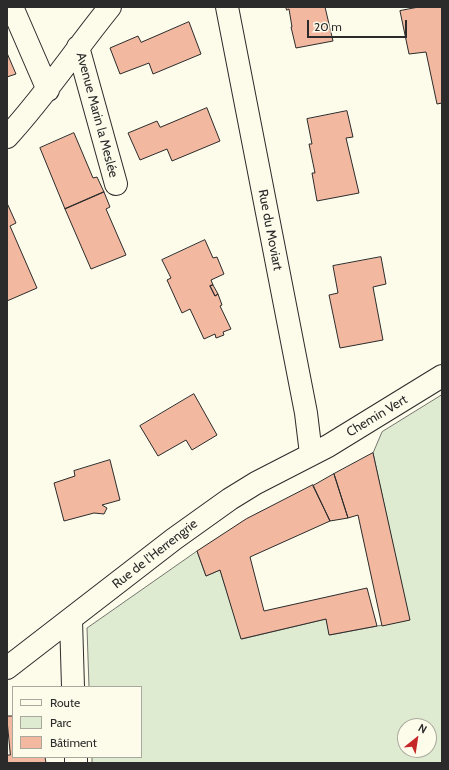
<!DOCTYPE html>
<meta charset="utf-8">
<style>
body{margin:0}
#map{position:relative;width:449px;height:770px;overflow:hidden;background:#fdfbea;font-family:Cabin,sans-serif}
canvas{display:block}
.frame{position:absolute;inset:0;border:8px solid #2b2b2b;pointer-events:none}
.legend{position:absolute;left:12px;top:686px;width:130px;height:72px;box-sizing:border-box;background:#fdfbea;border:1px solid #a9a89e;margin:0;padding:5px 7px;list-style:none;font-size:12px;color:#2b2b2b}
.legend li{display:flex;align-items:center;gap:8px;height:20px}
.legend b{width:20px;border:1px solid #a9a89e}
.north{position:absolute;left:397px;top:718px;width:40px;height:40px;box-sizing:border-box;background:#fdfbea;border:1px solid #a9a89e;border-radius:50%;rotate:30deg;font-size:11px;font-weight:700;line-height:16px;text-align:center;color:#2b2b2b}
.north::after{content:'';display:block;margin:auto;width:14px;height:18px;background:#c62828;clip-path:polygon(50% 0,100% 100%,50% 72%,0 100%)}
.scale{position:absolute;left:307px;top:20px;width:100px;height:18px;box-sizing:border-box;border:2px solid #2b2b2b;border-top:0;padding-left:5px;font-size:12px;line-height:14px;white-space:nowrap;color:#2b2b2b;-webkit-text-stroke:3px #fdfbea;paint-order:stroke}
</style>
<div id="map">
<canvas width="449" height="770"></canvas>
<div class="frame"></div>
<ul class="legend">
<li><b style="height:5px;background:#fdfbea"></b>Route</li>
<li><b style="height:11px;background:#deebd1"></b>Parc</li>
<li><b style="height:11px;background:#f2b8a0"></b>Bâtiment</li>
</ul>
<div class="north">N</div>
<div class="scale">20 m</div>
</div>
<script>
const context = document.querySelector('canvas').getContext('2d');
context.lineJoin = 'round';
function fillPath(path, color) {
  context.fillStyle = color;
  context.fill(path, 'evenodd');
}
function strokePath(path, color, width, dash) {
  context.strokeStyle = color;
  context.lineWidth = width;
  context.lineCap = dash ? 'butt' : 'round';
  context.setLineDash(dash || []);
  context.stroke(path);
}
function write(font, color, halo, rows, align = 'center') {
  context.font = font + ' Cabin,sans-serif';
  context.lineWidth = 3;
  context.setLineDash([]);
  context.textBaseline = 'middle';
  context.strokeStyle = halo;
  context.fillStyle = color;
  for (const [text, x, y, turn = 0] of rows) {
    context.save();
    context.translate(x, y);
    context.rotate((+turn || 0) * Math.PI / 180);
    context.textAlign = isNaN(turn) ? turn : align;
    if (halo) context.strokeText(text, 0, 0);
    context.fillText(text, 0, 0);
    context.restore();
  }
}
const green = new Path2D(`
 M 442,395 L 442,763 L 92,763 L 92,757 L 141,757 L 141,687 L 89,687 L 87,628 L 197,551 L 206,576 L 220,570 L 242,639 L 326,619 L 330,635 L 409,620 L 373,453 L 382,432 ZM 405,726 L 429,726 L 429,750 L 405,750 Z`);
fillPath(green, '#deebd1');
strokePath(green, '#74746e', 1);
const building = new Path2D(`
 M 286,7 L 325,7 L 333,41 L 296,48 L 291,27 L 292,27 L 289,9 L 287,10 Z
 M 419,7 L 442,7 L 442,103 L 437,104 L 426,52 L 409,54 L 400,11 Z
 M 189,22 L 201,54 L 153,74 L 149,63 L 120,74 L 110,48 L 138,36 L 141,42 Z
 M 7,53 L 16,74 L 7,77 Z
 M 207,108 L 220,141 L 172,161 L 167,149 L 140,160 L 128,133 L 157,121 L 160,127 Z
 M 347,111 L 353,137 L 346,138 L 359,193 L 317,201 L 312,173 L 315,173 L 309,144 L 312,144 L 307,119 Z
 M 74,133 L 93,178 L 97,177 L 104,192 L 65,209 L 40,148 Z
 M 104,192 L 110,207 L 106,209 L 126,255 L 91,269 L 65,209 Z
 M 7,203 L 16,223 L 10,226 L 37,288 L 7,301 Z
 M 205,240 L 213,258 L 217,257 L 224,274 L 211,280 L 213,285 L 210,286 L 215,296 L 218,294 L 222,305 L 220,306 L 231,329 L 223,332 L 224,335 L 216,338 L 215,334 L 204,339 L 190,309 L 182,313 L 167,280 L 171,278 L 162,260 Z
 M 381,257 L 386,284 L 373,287 L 383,340 L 340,348 L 329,295 L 338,293 L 333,266 Z
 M 213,285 L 218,294 L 215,296 L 210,286 Z
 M 194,394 L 217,435 L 192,450 L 186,440 L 158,456 L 140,426 Z
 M 373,453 L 410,620 L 382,626 L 358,515 L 348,518 L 334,474 Z
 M 110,460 L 120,500 L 102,505 L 107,508 L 104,514 L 94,513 L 64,521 L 54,483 L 75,476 L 74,471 Z
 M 334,474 L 348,518 L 330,521 L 313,486 Z
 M 313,485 L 330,521 L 250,557 L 264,611 L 367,588 L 377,626 L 329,635 L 326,619 L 241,639 L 220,570 L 206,576 L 197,551 L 246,519 Z
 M 7,716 L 13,716 L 13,757 L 45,757 L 46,763 L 7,763 L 7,755 L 10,755 Z`);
fillPath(building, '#f2b8a0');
strokePath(building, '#2b2b2b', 1);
const minor = new Path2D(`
 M 12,7 L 48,90
 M 227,7 L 306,413 L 311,454
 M 78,47 L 116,184
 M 7,137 C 45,96 75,50 110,7
 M 71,620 L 73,687
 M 7,668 L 174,539 L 230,499 L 256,483 L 328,446 L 442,376
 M 76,757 L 76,763`);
strokePath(minor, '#2b2b2b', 24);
strokePath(minor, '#fdfbea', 22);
write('13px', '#2b2b2b', '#fdfbea', [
 ["Avenue Marin la Meslée",97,115,75],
 ["Rue du Moviart",270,230,79],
 ["Chemin Vert",377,416,-31],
 ["Rue de l'Herrengrie",155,554,-38]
]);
</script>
